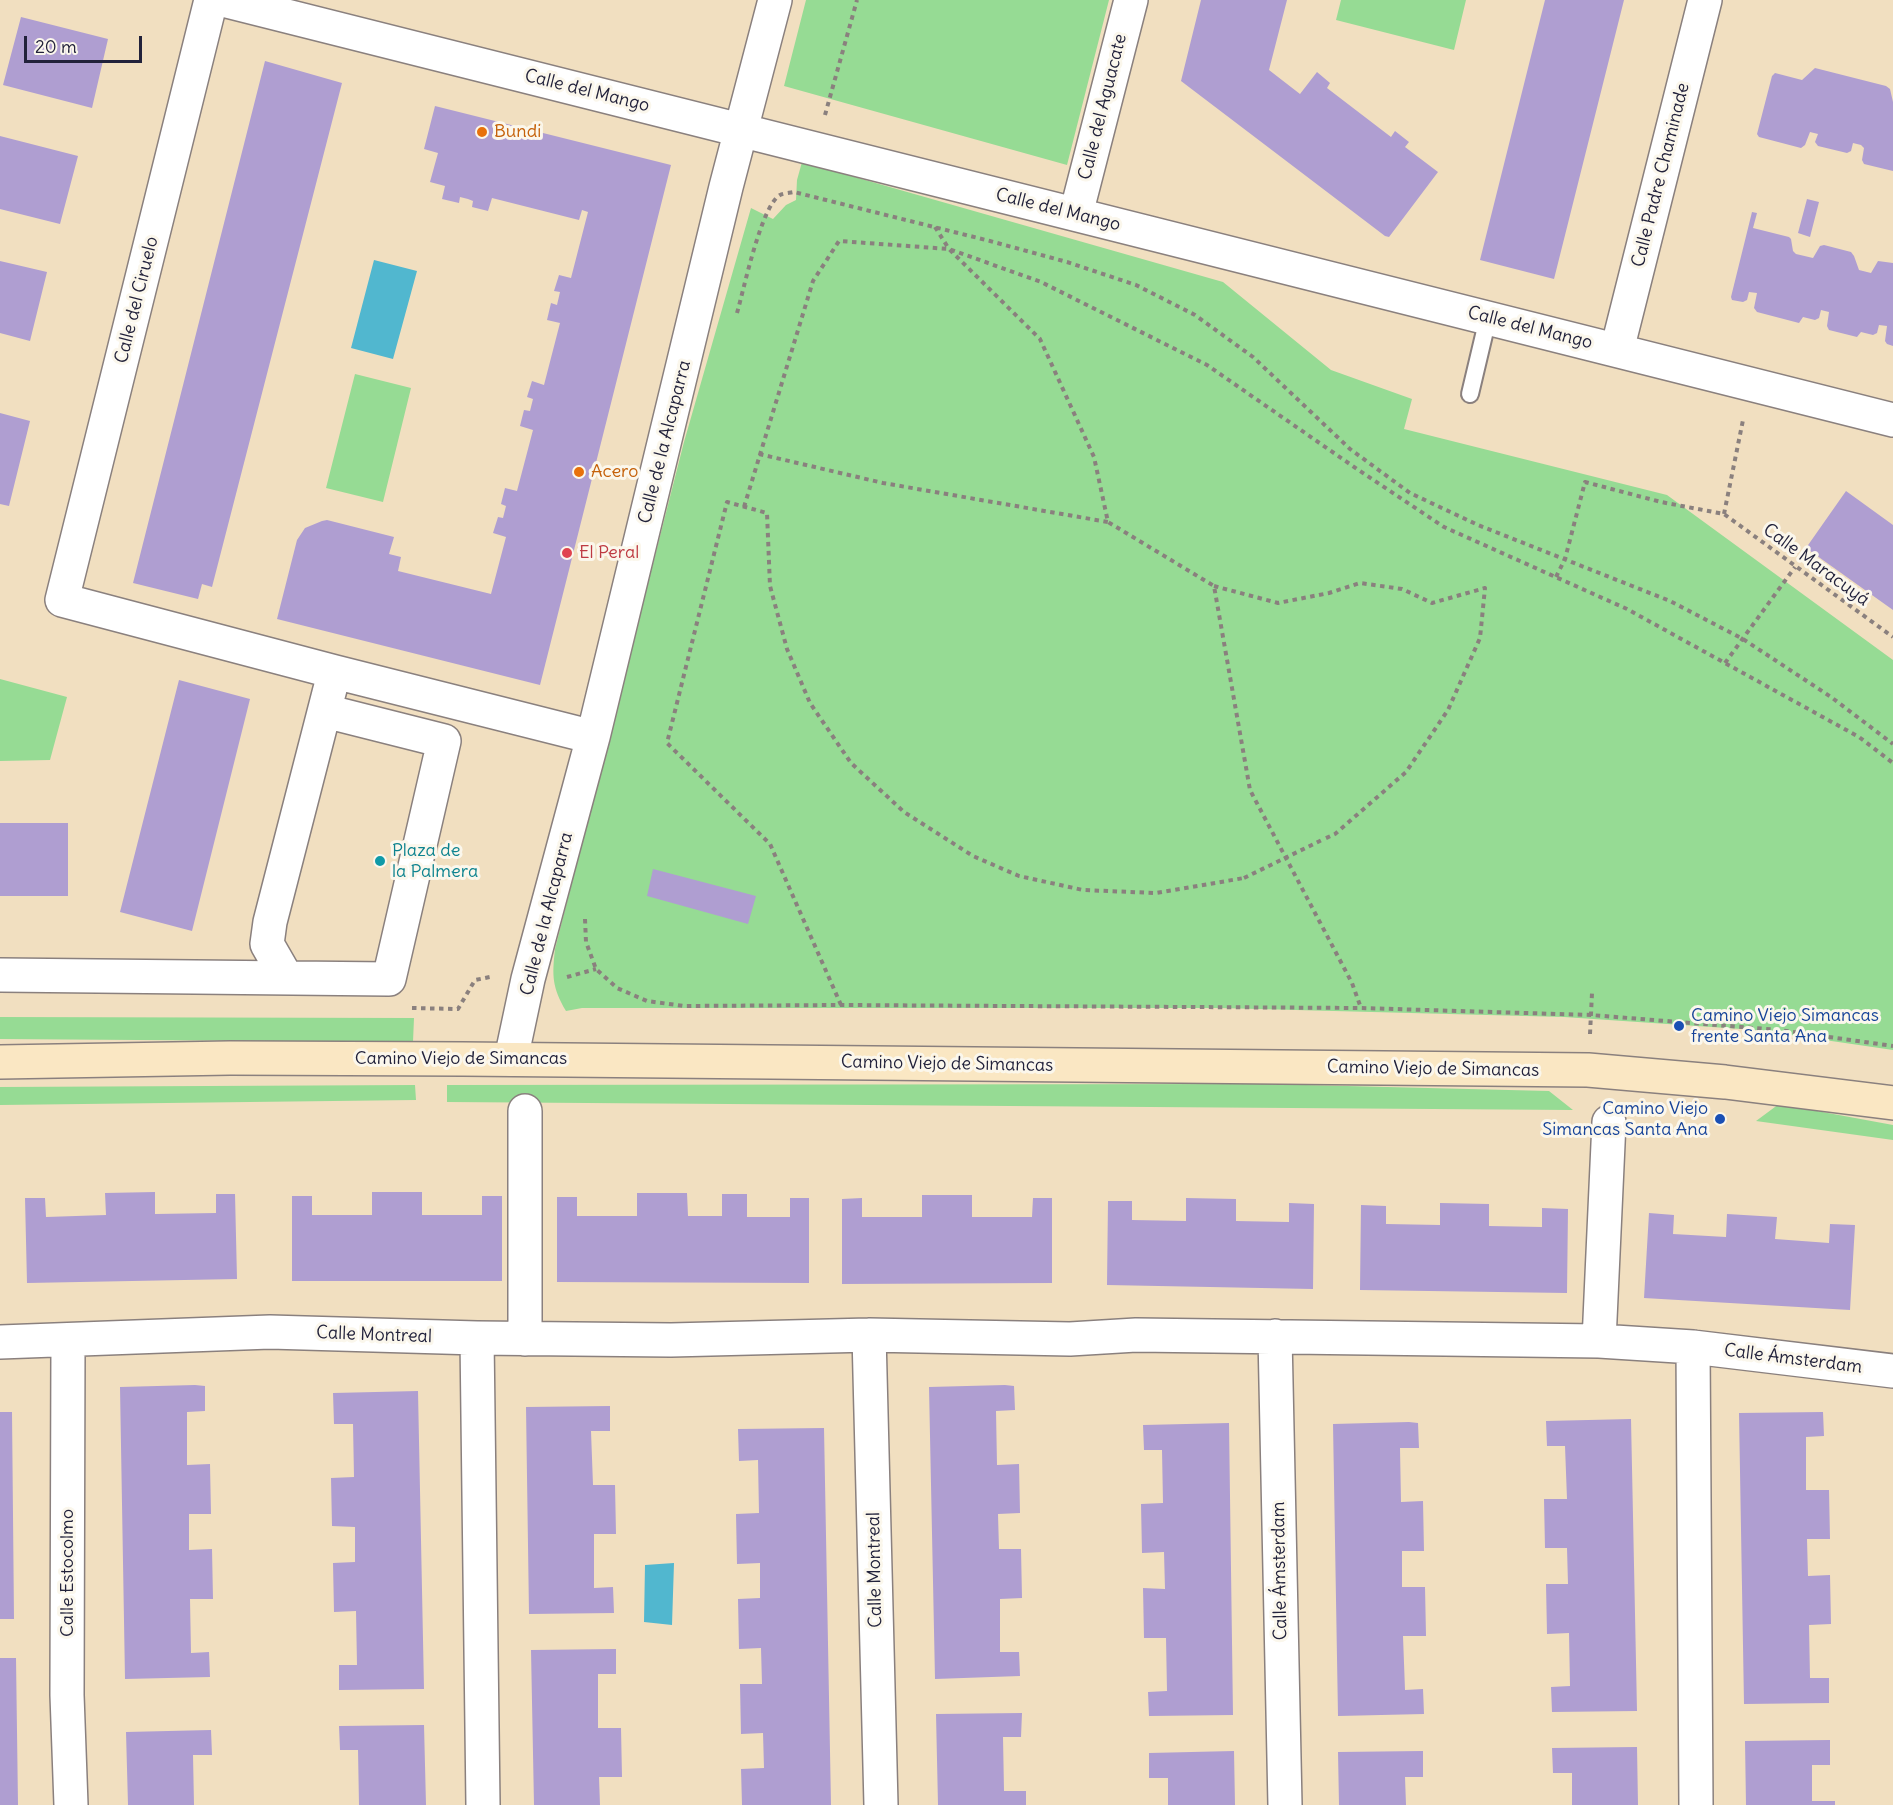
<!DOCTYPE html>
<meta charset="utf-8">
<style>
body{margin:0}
#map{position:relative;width:1893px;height:1805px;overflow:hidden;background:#f1dfc0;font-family:Delius,sans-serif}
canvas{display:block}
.scale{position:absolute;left:24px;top:36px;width:118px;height:27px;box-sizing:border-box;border:3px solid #22223b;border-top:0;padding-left:8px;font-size:18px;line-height:21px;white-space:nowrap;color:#22223b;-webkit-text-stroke:4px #fbf7ec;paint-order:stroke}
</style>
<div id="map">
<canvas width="1893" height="1805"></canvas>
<div class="scale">20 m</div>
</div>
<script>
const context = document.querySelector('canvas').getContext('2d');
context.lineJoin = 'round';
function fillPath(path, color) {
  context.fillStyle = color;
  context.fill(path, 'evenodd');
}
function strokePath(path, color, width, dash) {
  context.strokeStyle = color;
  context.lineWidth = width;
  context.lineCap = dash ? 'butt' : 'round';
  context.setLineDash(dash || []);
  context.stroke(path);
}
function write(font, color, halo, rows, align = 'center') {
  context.font = font + ' Delius,sans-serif';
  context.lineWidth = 6;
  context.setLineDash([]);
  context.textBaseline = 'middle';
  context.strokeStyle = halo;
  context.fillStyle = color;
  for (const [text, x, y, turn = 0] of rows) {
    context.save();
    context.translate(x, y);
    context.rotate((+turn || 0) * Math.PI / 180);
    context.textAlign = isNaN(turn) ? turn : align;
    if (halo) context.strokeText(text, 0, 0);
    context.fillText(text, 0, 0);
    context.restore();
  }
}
fillPath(new Path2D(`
 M 806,0 L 1109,0 L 1067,165 L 784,86 Z
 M 1341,0 L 1466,0 L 1454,50 L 1336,20 Z
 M 802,162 L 1223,282 L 1331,370 L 1412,399 L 1404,429 L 1667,495 L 1893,660 L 1893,1050 L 1756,1030 L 1564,1017 L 1219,1008 L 582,1008 L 566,1011 C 552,987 552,976 555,949 L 684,442 L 751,208 L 773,219 L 786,205 L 796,200 L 797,180 Z
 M 355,374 L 411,388 L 383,502 L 326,488 Z
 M 0,679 L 67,697 L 50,760 L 0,761 Z
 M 0,1017 L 414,1018 L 413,1042 L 0,1039 Z
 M 1266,1084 L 1549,1091 L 1573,1110 L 447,1102 L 447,1085 Z
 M 415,1085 L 416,1100 L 0,1105 L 0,1087 Z
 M 1779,1104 L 1893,1125 L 1893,1140 L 1756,1121 Z`), '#96db94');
fillPath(new Path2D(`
 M 374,260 L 417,271 L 393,359 L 351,348 Z
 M 674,1563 L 672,1625 L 644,1622 L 645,1565 Z`), '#51b7cf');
fillPath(new Path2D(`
 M 1201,0 L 1287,0 L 1269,70 L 1300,94 L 1317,72 L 1330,83 L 1327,88 L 1391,137 L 1395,131 L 1409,142 L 1405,147 L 1438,172 L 1389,237 L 1385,236 L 1181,81 Z
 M 1545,0 L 1624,0 L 1554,279 L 1480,260 Z
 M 21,17 L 108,39 L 92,108 L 3,85 Z
 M 265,61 L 342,83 L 212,587 L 202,584 L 198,599 L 133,583 Z
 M 1815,68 L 1886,86 L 1890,89 L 1893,102 L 1893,171 L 1864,164 L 1862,160 L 1864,148 L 1861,145 L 1853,143 L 1851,151 L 1847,153 L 1818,146 L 1815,142 L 1818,134 L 1810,132 L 1805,145 L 1801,148 L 1759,137 L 1757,134 L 1772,76 L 1775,73 L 1802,80 Z
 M 435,106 L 671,165 L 540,685 L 277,619 L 297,540 L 305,528 L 322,521 L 327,520 L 394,537 L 389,554 L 401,557 L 398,571 L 491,594 L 506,537 L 493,533 L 498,517 L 503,518 L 506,506 L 501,504 L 505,488 L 517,491 L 533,430 L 520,426 L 524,410 L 530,411 L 533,399 L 527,397 L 532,381 L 544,385 L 560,323 L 547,320 L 551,303 L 557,305 L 560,292 L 554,291 L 559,275 L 571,278 L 588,212 L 582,210 L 579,220 L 492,198 L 488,211 L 472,207 L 473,201 L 468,199 L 460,197 L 459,203 L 442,199 L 445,186 L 430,182 L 438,153 L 424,149 Z
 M 0,136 L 78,156 L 60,224 L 0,209 Z
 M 1807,199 L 1819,202 L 1810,237 L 1798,233 Z
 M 1752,212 L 1757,213 L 1753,228 L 1789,237 L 1791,239 L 1793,251 L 1796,254 L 1813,258 L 1820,246 L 1824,245 L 1851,252 L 1854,256 L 1859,270 L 1871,273 L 1878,261 L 1893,263 L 1893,346 L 1887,344 L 1885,341 L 1887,326 L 1879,325 L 1877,333 L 1873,335 L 1861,332 L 1857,337 L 1829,330 L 1827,326 L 1829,312 L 1821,310 L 1819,318 L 1815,320 L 1803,317 L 1799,323 L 1757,312 L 1754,308 L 1757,293 L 1749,292 L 1747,300 L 1743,302 L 1732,300 L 1731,297 Z
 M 0,261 L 47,272 L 30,341 L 0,333 Z
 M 0,413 L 30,421 L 9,506 L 0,504 Z
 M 1846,491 L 1893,525 L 1893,610 L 1806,548 Z
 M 179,680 L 250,699 L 192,931 L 120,912 Z
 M 0,823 L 68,823 L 68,896 L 0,896 Z
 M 653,869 L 756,896 L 748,924 L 647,896 Z
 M 155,1192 L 155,1214 L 216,1213 L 216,1194 L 235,1194 L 237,1279 L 27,1283 L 25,1198 L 45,1198 L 46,1217 L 106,1215 L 105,1193 Z
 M 372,1192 L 422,1192 L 422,1215 L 482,1215 L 482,1196 L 502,1196 L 502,1281 L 292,1281 L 292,1196 L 312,1196 L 312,1215 L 372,1215 Z
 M 637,1193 L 687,1193 L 688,1216 L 722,1216 L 722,1194 L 747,1194 L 747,1217 L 790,1217 L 790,1198 L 809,1198 L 809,1283 L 557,1282 L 557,1197 L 577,1197 L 577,1216 L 637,1216 Z
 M 922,1195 L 972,1195 L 972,1217 L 1032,1217 L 1033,1198 L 1052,1198 L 1052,1283 L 842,1284 L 842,1199 L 862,1198 L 862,1217 L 922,1217 Z
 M 1186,1198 L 1236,1199 L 1236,1221 L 1289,1222 L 1289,1203 L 1314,1204 L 1313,1289 L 1107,1285 L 1108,1201 L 1132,1201 L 1132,1220 L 1186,1221 Z
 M 1440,1203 L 1489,1204 L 1489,1226 L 1542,1227 L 1542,1208 L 1568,1209 L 1567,1293 L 1360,1290 L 1361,1205 L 1386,1206 L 1386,1224 L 1440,1225 Z
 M 1649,1213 L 1674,1215 L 1673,1234 L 1726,1237 L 1727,1214 L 1777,1217 L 1775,1239 L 1829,1243 L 1830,1224 L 1855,1225 L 1850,1310 L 1644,1298 Z
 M 195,1385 L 205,1386 L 205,1411 L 187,1412 L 187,1465 L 210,1464 L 211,1514 L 189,1514 L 189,1550 L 212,1549 L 213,1599 L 190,1599 L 191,1653 L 209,1652 L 210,1677 L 125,1679 L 120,1387 Z
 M 1005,1385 L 1014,1386 L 1015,1410 L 996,1411 L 997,1465 L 1019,1464 L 1020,1513 L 998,1514 L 999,1549 L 1021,1549 L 1022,1598 L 1000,1599 L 1000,1652 L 1019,1652 L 1020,1676 L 935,1679 L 929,1387 Z
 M 418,1391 L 424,1689 L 339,1690 L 339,1665 L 357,1665 L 356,1611 L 334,1612 L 333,1563 L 355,1562 L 355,1527 L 332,1526 L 331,1478 L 354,1477 L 353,1424 L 334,1424 L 333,1393 Z
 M 610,1406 L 610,1431 L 591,1431 L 593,1485 L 615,1485 L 616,1534 L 594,1534 L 594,1588 L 613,1587 L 614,1613 L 529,1614 L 526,1407 Z
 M 0,1412 L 12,1412 L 14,1619 L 0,1619 Z
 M 1823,1412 L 1824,1436 L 1806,1437 L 1806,1490 L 1829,1490 L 1830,1539 L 1807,1539 L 1808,1576 L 1830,1575 L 1831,1624 L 1809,1625 L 1810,1678 L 1829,1678 L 1829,1703 L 1744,1704 L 1739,1413 Z
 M 1631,1419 L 1637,1711 L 1552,1712 L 1551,1687 L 1570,1686 L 1569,1633 L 1547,1634 L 1546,1584 L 1568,1584 L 1567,1548 L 1545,1548 L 1544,1499 L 1567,1499 L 1565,1446 L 1547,1446 L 1546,1421 Z
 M 1409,1422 L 1418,1423 L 1419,1448 L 1400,1448 L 1401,1502 L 1423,1501 L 1424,1551 L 1402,1551 L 1402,1587 L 1425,1587 L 1426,1636 L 1403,1636 L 1405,1690 L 1423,1689 L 1424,1714 L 1338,1716 L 1333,1424 Z
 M 1229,1423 L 1233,1715 L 1149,1716 L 1148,1692 L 1167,1691 L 1166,1638 L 1144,1638 L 1143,1588 L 1165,1589 L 1164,1552 L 1142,1553 L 1141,1504 L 1163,1503 L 1162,1450 L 1144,1450 L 1143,1425 Z
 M 824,1428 L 831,1805 L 742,1805 L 741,1769 L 764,1768 L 763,1733 L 741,1734 L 740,1684 L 762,1684 L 761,1648 L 739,1649 L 738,1599 L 760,1598 L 760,1563 L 737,1564 L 736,1514 L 759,1513 L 758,1460 L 739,1461 L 738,1429 Z
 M 616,1649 L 616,1674 L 598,1674 L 598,1728 L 621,1728 L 622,1777 L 599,1777 L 600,1805 L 534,1805 L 531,1650 Z
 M 0,1658 L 16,1658 L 18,1805 L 0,1805 Z
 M 1022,1713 L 1021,1737 L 1003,1737 L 1004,1791 L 1026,1791 L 1026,1805 L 938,1805 L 936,1714 Z
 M 424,1725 L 426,1805 L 359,1805 L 358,1750 L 340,1750 L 339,1726 Z
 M 211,1730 L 212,1755 L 193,1755 L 194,1805 L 128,1805 L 126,1732 Z
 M 1830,1740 L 1830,1765 L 1812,1765 L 1812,1801 L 1835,1801 L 1835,1805 L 1746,1805 L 1745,1741 Z
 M 1637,1747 L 1638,1805 L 1572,1805 L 1572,1773 L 1553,1773 L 1552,1748 Z
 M 1234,1751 L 1235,1805 L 1168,1805 L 1168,1778 L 1149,1778 L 1149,1753 Z
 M 1423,1751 L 1423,1777 L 1405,1777 L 1406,1805 L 1339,1805 L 1338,1752 Z`), '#af9ed1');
const lane = new Path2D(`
 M 1470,394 L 1488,318`);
const street = new Path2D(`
 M 211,0 L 62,600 L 335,672 L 593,737
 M 223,0 L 1893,420
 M 1076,214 L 1131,0
 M 1617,350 L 1705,0
 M 0,975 L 389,979 L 444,741 L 325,711
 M 286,977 L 267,944 L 270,922 L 330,689
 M 511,1059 L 528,979 L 593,737 L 726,187 L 775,0
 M 869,1335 L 881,1805
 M 1275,1336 L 1285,1805
 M 477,1338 L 483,1805
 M 525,1339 L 525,1111
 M 68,1341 L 67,1695 L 71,1805
 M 1599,1341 L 1609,1122
 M 0,1342 L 270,1332 L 477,1338 L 671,1340 L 869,1335 L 1070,1339 L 1136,1335 L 1599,1341 L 1693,1347 L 1893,1371
 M 1693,1347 L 1696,1805`);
const secondary = new Path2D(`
 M 0,1062 L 230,1058 L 463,1059 L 1588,1070 L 1725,1082 L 1893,1103`);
strokePath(lane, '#8a807e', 20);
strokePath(street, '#8a807e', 36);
strokePath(secondary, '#8a807e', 36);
strokePath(new Path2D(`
 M 825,115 L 857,0
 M 935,227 L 949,249 L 1040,339 L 1094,457 L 1108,522 L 1214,586 L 1250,790 L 1352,983 L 1361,1008
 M 737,313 C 744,289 761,206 780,195 C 784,193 790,193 794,192 L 990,241 L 1067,262 L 1136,285 L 1195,315 L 1253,357 L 1350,449 L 1410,493 L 1478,525 L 1670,601 L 1743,639 L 1831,697 L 1893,744
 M 759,454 L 883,483 L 1108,522
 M 744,507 L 813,281 L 839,241 L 949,249 L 1041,282 L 1207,365 L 1357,469 L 1444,527 L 1627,609 L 1859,737 L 1893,763
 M 1724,514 L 1743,420
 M 1556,577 L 1565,559 L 1585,482 L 1661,502 L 1724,514 L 1893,637
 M 1214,586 L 1278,603 L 1329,593 L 1360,583 L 1402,589 L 1432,603 L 1485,588 L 1480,638 L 1448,710 L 1406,772 L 1335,834 L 1322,840
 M 1725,663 L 1795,567
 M 585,919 L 586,942 L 596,969 L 617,988 L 647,1001 L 684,1006 L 841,1005 L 1361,1008 L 1591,1015 L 1779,1030 L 1893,1046
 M 567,977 L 596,969
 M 841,1005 L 770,844 L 667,743 L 727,502 L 767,513 L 770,586 L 787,649 L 810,703 L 851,763 L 904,812 L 973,856 L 1019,876 L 1083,890 L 1156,893 L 1244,878
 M 412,1008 L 458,1009 L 475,980 L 490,977
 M 1590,1034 L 1592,993`), '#8a807e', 4, [4.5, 4.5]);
strokePath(lane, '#fff', 16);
strokePath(street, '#fff', 33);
strokePath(secondary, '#fae7c3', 33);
strokePath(new Path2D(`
 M 1244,878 L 1322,840`), '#8a807e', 4, [4.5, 4.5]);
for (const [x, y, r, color] of [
 [482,132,6,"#e8710a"],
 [579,472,6,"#e8710a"],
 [567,553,6,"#e0444e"],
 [380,861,6,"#0f9aa8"],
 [1679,1026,6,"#1a4fb4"],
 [1720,1119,6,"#1a4fb4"]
]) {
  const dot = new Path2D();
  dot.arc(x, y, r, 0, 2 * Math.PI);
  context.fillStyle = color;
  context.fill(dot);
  strokePath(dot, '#fbf7ec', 2);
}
write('18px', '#22223b', '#fbf7ec', [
 ["Calle del Mango",587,91,14],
 ["Calle del Aguacate",1103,107,-76],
 ["Calle Padre Chaminade",1661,175,-76],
 ["Calle del Mango",1058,210,14],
 ["Calle del Ciruelo",137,300,-76],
 ["Calle del Mango",1530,328,14],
 ["Calle de la Alcaparra",665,442,-76],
 ["Calle Maracuyá",1816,565,36],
 ["Calle de la Alcaparra",547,914,-76],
 ["Camino Viejo de Simancas",461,1059],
 ["Camino Viejo de Simancas",947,1064,1],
 ["Camino Viejo de Simancas",1433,1069,1],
 ["Calle Montreal",374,1335,2],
 ["Calle Ámsterdam",1793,1359,7],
 ["Calle Montreal",875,1570,-91],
 ["Calle Ámsterdam",1280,1571,-91],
 ["Calle Estocolmo",68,1573,-90]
]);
write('18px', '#c56008', '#fbf7ec', [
 ["Bundi",494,132],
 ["Acero",591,472]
], 'left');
write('18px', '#be3a42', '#fbf7ec', [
 ["El Peral",579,553]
], 'left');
write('18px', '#0d838f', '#fbf7ec', [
 ["Plaza de",392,851],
 ["la Palmera",392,872]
], 'left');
write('18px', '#164399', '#fbf7ec', [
 ["Camino Viejo Simancas",1691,1016],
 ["frente Santa Ana",1691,1037],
 ["Camino Viejo",1708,1109,"right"],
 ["Simancas Santa Ana",1708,1130,"right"]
], 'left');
</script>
